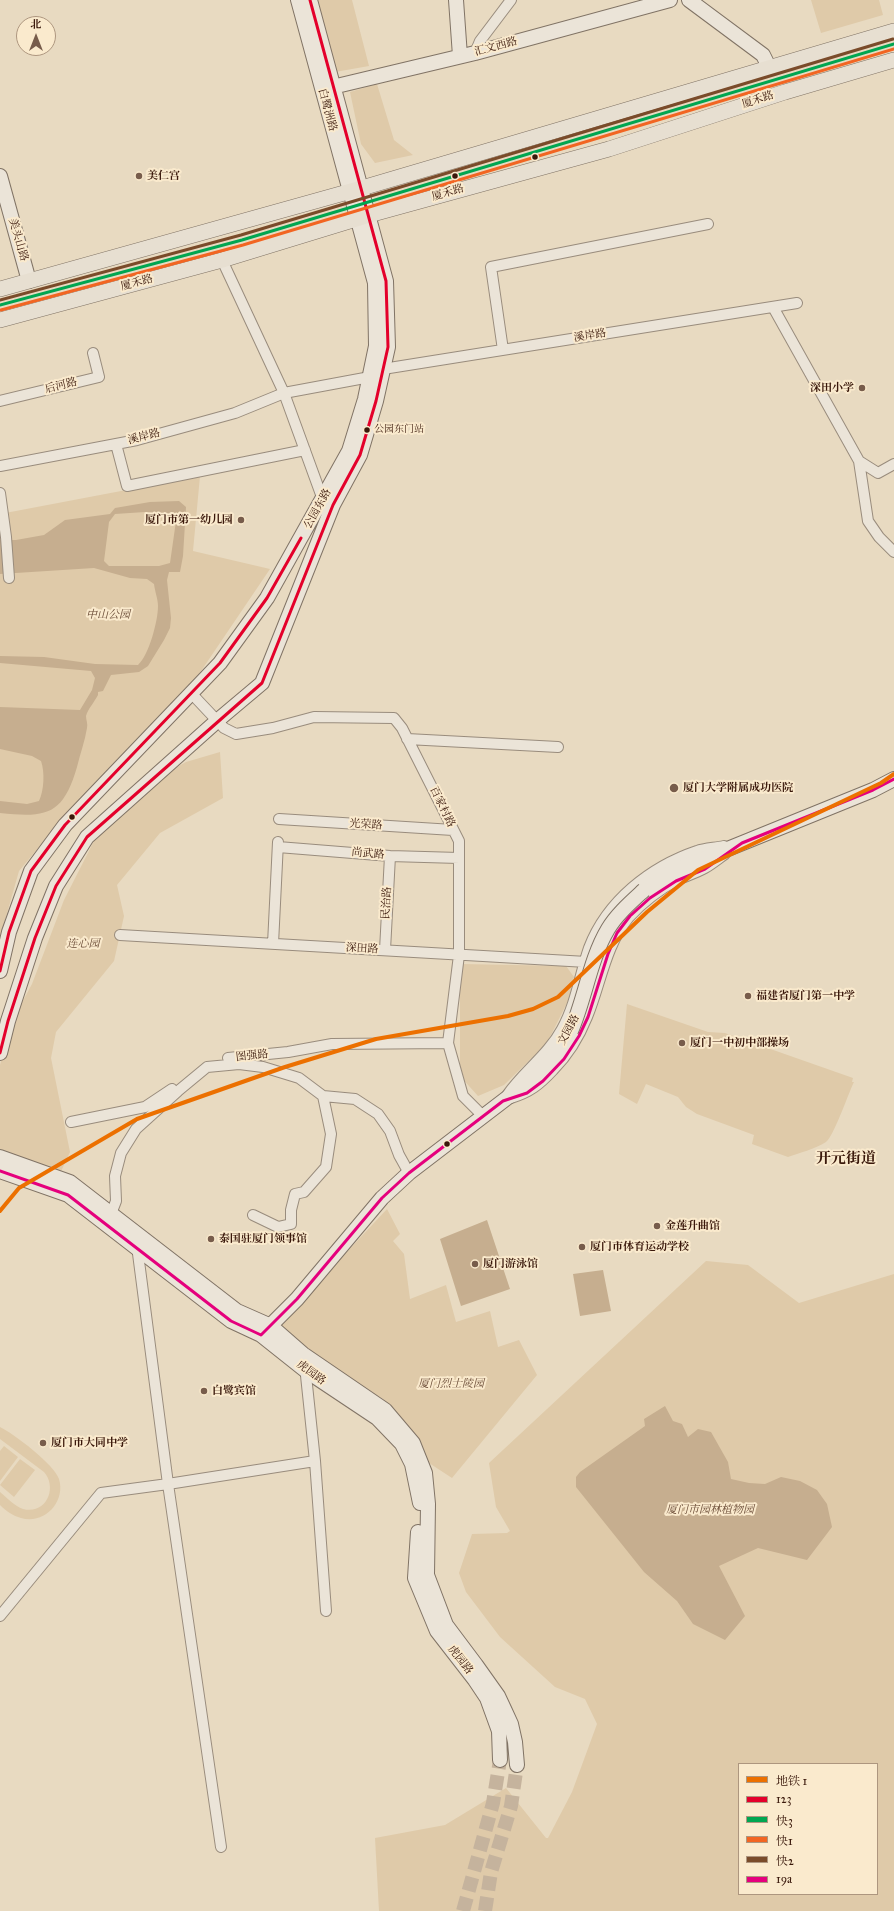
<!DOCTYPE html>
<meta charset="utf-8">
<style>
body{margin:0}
#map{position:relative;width:894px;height:1911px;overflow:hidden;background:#e8dac1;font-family:"IM FELL Great Primer","Noto Serif SC",serif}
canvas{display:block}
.legend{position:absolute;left:738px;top:1763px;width:140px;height:132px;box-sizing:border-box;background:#faeacd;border:1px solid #ad967f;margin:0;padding:5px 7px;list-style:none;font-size:12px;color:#3a180b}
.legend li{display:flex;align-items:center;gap:8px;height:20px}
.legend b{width:20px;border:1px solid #ad967f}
.north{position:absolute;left:16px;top:16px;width:40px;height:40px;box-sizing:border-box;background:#faeacd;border:1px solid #ad967f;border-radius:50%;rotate:0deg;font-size:11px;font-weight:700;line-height:16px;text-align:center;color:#3a180b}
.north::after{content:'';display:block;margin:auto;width:14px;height:18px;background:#775c4b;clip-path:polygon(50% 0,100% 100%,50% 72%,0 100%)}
</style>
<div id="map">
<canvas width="894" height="1911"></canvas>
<ul class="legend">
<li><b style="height:5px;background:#ec7000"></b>地铁 1</li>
<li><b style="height:5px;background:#e4002b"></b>123</li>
<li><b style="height:5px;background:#00a651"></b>快3</li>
<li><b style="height:5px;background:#f26522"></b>快1</li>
<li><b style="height:5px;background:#7a4b2a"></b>快2</li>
<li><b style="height:5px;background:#e5007d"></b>19a</li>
</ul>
<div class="north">北</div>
</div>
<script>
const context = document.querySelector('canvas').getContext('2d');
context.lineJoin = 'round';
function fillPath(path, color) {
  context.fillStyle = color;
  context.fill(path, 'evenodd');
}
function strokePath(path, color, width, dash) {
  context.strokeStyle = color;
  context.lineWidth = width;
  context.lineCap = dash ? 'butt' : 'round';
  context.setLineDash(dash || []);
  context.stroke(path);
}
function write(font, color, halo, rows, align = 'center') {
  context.font = font + ' "IM FELL Great Primer","Noto Serif SC",serif';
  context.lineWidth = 4;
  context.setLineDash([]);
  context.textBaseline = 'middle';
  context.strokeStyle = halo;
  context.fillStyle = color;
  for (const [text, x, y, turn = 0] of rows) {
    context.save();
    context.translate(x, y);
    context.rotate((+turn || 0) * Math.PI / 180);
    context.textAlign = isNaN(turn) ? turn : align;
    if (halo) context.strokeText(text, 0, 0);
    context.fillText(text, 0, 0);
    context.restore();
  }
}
fillPath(new Path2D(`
 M 315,0 L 352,0 L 369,66 L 335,72 Z
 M 811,0 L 879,0 L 883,15 L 821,33 Z
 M 377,84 L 394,140 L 413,155 L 375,163 L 361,144 L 350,92 Z
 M 200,476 L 193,551 L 270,569 L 199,674 L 64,817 L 19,871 L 0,938 L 0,514 Z
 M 220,752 L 223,798 L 160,833 L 117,885 L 124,916 L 114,961 L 56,1032 L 51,1058 L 70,1152 L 57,1180 L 0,1160 L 0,1065 L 12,1021 L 32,984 L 64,900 L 94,841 L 145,785 L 186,762 Z
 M 460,964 L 566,966 L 574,977 L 569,999 L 547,1043 L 504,1085 L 478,1096 L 460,1076 Z
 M 627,1004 L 708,1032 L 725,1033 L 853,1078 L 852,1082 L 854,1082 C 848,1094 834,1136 826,1142 C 815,1149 799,1153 788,1157 L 752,1144 L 754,1135 L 697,1114 L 686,1107 L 678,1097 L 646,1084 L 637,1104 L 619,1094 Z
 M 387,1209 L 400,1234 L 393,1241 L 404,1254 L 410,1299 L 446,1285 L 456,1322 L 490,1311 L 498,1347 L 519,1340 L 537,1375 L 452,1478 L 426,1461 L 407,1426 L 383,1399 L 274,1330 Z
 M 706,1261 L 748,1265 L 799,1303 L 894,1274 L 894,1911 L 379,1911 L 375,1838 L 445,1825 L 506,1788 L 546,1838 L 548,1838 L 572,1792 L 597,1724 L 585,1699 L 555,1687 L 500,1637 L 466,1592 L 459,1573 L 472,1534 L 507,1533 L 510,1531 L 496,1507 L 489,1463 ZM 739,1764 L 877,1764 L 877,1894 L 739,1894 Z
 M 0,1427 C 13,1433 55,1465 59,1479 C 66,1502 44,1525 21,1518 C 13,1516 6,1511 0,1505 L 0,1492 C 7,1498 15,1506 23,1509 C 46,1515 58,1488 44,1472 L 0,1439 Z
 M 4,1446 L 18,1457 L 0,1481 L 0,1451 Z
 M 20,1459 L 35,1470 L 14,1497 L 0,1485 Z`), '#dfcaa9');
fillPath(new Path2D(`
 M 179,501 L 186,507 L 183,556 L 180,572 L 169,572 L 167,580 L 171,618 L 170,628 L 164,640 L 148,666 L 139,672 L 111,675 L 103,691 L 98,692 L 98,695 C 95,701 88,709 86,716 C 86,720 88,724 87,728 C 85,741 80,754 77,767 C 63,815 47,818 0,813 L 0,801 L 27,804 L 39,801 C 44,791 45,772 41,761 L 32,756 L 0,749 L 0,707 L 80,710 L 92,690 L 95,678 L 91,671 L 0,663 L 0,656 L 44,657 L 95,664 L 138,665 C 149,655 158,621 158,606 C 158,599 155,592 154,584 L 147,579 L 130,578 L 94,568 L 0,574 L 0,540 L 16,540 L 44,535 L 65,520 L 110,514 L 115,508 L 150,502 ZM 145,512 L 174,516 L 176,521 L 170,563 L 159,566 L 109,566 L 104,561 L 109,522 L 115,514 Z
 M 487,1220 L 510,1289 L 461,1306 L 440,1239 Z
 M 603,1270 L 611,1311 L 580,1316 L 573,1274 Z
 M 665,1406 L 673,1421 L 682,1424 L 688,1437 L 698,1429 L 711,1432 L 728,1462 L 731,1479 L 749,1483 L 765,1484 L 781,1477 L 800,1481 L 817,1490 L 827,1504 L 832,1527 L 807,1560 L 758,1548 L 719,1566 L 745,1616 L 725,1640 L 693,1624 L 677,1601 L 644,1572 L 576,1487 L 576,1477 L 580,1472 L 645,1426 L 644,1419 Z`), '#c6ae8f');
strokePath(new Path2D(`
 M 463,1911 L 493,1803 L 500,1760
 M 485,1911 L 491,1872 L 511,1806 L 517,1765`), '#c5b39d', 14, [14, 7]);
const street = new Path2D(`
 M 475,53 L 480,41 L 511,0
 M 222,260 L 284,393 L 323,500
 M 773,307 L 859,461 L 868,521 L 879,537 L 894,552
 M 503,350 L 491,267 L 708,224
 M 383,369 L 797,303
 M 0,401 L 99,377 L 93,353
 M 116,444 L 127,486 L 305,450
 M 859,461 L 878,473 L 894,464
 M 0,466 L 137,440 L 235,413 L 284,393 L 370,377
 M 0,493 L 6,537 L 9,578
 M 191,693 L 224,728 L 236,734 L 273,728 L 314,717 L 394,718 L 402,728 L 459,841 L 459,955 L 448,1043 L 463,1096 L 482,1115
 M 407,739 L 558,747
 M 279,819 L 453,830
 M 278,847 L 390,856 L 459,858
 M 120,935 L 604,963
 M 273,944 L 278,842
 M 385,950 L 390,856
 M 228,1058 L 288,1052 L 332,1044 L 448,1043
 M 508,1094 C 524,1071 548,1055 562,1029 C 576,1004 580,974 589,948 C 607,901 650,867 697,851 C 705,848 715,848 724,846
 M 511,1098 C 530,1092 539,1085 553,1070 C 568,1055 579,1037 587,1017 C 601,983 605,946 629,917 C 642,903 660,889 677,880 C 686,876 696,873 705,868 C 712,864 718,859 725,854
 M 71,1122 L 145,1107 L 172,1089
 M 111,1214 L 116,1201 L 115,1176 L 121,1153 L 136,1129 L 178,1091 L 207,1067 L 239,1064 L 263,1067 L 299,1078 L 323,1096 L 355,1099 L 378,1114 L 390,1131 L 399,1155 L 409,1173
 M 253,1215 L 278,1227 L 291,1224 L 291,1210 L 295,1194 L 304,1192 L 326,1167 L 331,1134 L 323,1096
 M 137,1246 L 168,1484 L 315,1461 L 305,1366
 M 315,1461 L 326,1611
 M 0,1616 L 101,1493 L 168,1484 L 221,1847`);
const secondary = new Path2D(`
 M 456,0 L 460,56
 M 689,0 L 763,55 L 769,67
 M 324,89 L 475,53 L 670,0
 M 0,176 L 29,281
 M 644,890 L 671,872 L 873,790 L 894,779
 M 0,971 L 9,932 L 31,871 L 65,825 L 220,663 L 267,598 L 349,451 L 365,399 L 376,346 L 375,283 L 298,0
 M 0,1053 L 8,1021 L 35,938 L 56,886 L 87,837 L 218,720 L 262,683 L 333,505 L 360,455 L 376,401 L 388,347 L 386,281 L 310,0
 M 0,1157 L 70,1182 L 237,1311 L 271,1326 L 303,1354 L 385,1410 L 413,1443 L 425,1473 L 428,1504 L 427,1575 L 446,1625 L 476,1665 L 498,1696 L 505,1711 L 511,1724 L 515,1742 L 517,1765
 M 0,1171 L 68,1195 L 231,1321 L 261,1335 L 305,1370 L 377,1418 L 402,1444 L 412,1464 L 420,1503
 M 264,1332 L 297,1299 L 382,1198 L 409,1173 L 537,1075 L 556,1054 L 571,1031
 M 418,1532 L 415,1578 L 437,1631 L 475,1680 L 487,1698 L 499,1731 L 500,1760`);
const primary = new Path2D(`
 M 0,289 L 362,188 L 894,31
 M 0,320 L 222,260 L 369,215 L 609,149 L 785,92 L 894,60`);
strokePath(street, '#998c7d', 12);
strokePath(secondary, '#807365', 16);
strokePath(primary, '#807365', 16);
strokePath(street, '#ebe4d8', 10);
strokePath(secondary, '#ebe4d8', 14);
strokePath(primary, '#e7dfd1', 15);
const secondaryBridge = new Path2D(`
 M 571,1031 C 585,999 590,959 608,929 C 617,914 631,902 644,890`);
strokePath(secondaryBridge, '#807365', 16, []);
strokePath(secondaryBridge, '#ebe4d8', 14);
strokePath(new Path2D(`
 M 0,971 L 9,932 L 31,871 L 65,825 L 220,663 L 267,598 L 301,538
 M 0,1053 L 8,1021 L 35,938 L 56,886 L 87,837 L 262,683 L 333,505 L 360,455 L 376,401 L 388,347 L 386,281 L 310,0`), '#e4002b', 3);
strokePath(new Path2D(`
 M 0,305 L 242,240 L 894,44`), '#00a651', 3);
strokePath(new Path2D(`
 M 1,310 L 243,245 L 894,49`), '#f26522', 3);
strokePath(new Path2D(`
 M 0,300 L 241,235 L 893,39`), '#7a4b2a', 3);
strokePath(new Path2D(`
 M 0,1171 L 68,1195 L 231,1321 L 261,1335 L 297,1299 L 382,1198 L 409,1173 L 503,1101 L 527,1093 L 543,1081 L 564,1059 L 579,1036 L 588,1017 L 608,954 L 617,933 L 630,916 L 650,898 L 676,881 L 705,869 L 742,843 L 873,790 L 894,779`), '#e5007d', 3);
strokePath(new Path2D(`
 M 0,1211 L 19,1188 L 137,1119 L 285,1067 L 376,1039 L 508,1016 L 533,1009 L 558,997 L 647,912 L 698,870 L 881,783 L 894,774`), '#ec7000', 4);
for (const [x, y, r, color] of [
 [535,157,3.5,"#3a180b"],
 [139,176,4,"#775c4b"],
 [455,176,3.5,"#3a180b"],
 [862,388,4,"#775c4b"],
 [367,430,3.5,"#3a180b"],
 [241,520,4,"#775c4b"],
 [674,788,5,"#775c4b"],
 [72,817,3.5,"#3a180b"],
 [748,996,4,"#775c4b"],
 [682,1043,4,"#775c4b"],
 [447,1144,3.5,"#3a180b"],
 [657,1226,4,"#775c4b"],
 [211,1239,4,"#775c4b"],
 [582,1247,4,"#775c4b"],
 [475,1264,4,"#775c4b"],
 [204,1391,4,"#775c4b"],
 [43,1443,4,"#775c4b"]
]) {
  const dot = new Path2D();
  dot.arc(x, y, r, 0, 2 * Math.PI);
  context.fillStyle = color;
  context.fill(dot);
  strokePath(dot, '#faeacd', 1.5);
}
write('10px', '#3a180b', '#faeacd', [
 ["公园东门站",374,430]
], 'left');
write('11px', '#3a180b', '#faeacd', [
 ["汇文西路",496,47,-15],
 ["厦禾路",758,100,-18],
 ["白鹭洲路",327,110,75],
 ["厦禾路",448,193,-16],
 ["美头山路",18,240,74],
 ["厦禾路",137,283,-15],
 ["溪岸路",590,336,-9],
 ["后河路",61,386,-14],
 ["溪岸路",144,437,-14],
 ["公园东路",318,509,-61],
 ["百家村路",442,807,64],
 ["光荣路",366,825,4],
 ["尚武路",368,854,5],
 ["民治路",387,903,-87],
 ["深田路",362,949,3],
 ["文园路",569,1030,-62],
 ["图强路",252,1056,-6],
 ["虎园路",311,1373,36],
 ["虎园路",460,1660,52]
]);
write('bold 11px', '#3a180b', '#faeacd', [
 ["美仁宫",147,176],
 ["深田小学",854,388,"right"],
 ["厦门市第一幼儿园",233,520,"right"],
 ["厦门大学附属成功医院",683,788],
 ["福建省厦门第一中学",756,996],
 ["厦门一中初中部操场",690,1043],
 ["金莲升曲馆",665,1226],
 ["泰国驻厦门领事馆",219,1239],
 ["厦门市体育运动学校",590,1247],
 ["厦门游泳馆",483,1264],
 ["白鹭宾馆",212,1391],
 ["厦门市大同中学",51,1443]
], 'left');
write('italic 11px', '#694a35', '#faeacd', [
 ["中山公园",108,615],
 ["连心园",83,944],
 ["厦门烈士陵园",451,1384],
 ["厦门市园林植物园",710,1510]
]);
write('bold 15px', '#3a180b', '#faeacd', [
 ["开元街道",846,1159]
]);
</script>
